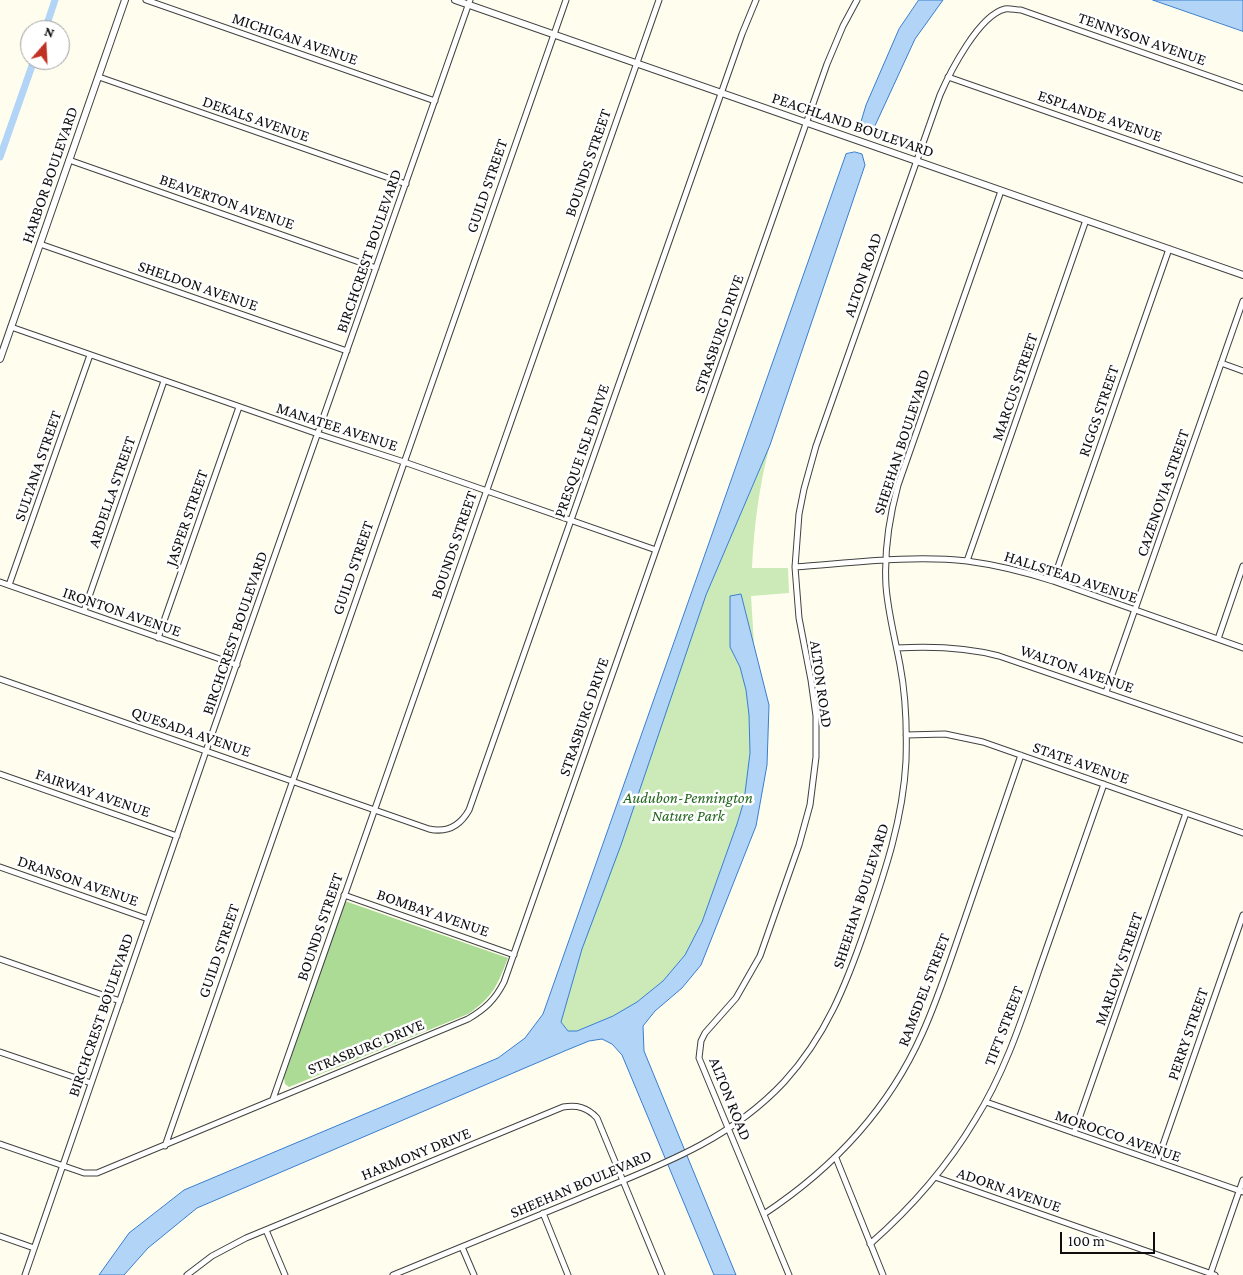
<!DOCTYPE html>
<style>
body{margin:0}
#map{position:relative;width:1243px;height:1275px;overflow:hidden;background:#fffeee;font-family:"Crimson Pro",serif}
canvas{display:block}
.north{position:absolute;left:20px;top:20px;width:50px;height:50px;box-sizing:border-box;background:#fff;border:1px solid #9f9f9f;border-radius:50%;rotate:19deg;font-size:14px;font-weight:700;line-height:20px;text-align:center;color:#0e0e0e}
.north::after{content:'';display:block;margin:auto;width:18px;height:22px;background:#c03223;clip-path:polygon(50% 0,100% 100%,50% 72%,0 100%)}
.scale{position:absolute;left:1060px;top:1232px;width:95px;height:22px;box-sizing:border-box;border:2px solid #0e0e0e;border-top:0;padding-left:6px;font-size:15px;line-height:18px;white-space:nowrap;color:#0e0e0e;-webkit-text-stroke:4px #fff;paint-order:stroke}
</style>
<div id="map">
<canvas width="1243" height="1275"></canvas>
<div class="north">N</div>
<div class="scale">100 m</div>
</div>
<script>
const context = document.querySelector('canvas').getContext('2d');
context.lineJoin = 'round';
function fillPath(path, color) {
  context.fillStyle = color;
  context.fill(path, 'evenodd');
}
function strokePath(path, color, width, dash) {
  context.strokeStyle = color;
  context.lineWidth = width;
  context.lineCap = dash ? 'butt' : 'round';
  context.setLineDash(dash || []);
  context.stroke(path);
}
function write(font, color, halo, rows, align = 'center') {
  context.font = font + ' "Crimson Pro",serif';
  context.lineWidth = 5;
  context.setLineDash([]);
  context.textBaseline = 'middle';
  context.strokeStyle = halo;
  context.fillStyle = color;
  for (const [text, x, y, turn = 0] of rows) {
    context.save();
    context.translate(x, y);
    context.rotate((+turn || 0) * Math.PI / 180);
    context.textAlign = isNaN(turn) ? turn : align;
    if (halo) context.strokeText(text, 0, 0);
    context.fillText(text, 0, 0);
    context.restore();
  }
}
fillPath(new Path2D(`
 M 770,445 C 759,486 754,526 752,568 L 788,568 L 789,593 L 751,596 L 754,644 L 741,594 L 730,596 L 730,647 L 740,667 L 746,690 L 749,715 L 750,753 L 744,801 L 737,824 L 702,922 L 685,955 L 663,981 L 637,1002 L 613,1016 L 577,1031 L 568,1031 L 561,1022 L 582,949 L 706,595 Z`), '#cbeab7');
fillPath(new Path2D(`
 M 345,901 L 508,958 C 497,986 493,997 468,1014 L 289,1087 L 285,1084 L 284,1078 Z`), '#acdb96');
const water = new Path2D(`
 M 919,0 L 943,0 L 915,39 L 873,130 L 865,130 L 860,125 L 866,105 L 899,29 Z
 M 1153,0 L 1243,0 L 1243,31 Z
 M 855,152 L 862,154 L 865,165 L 770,445 L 706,595 L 621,845 L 582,949 L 561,1022 L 568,1031 L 577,1031 L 613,1016 L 637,1002 L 663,981 L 685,955 L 702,922 L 737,824 L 744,801 L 750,753 L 749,715 L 746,690 L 740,667 L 730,647 L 730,596 L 741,594 L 769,705 L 767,765 L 756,826 L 701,965 L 682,988 L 655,1011 L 643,1026 L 644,1051 L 736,1275 L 714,1275 L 622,1055 L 612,1044 L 602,1039 L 589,1041 L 567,1050 L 197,1208 L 148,1248 L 124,1275 L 99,1275 L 129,1233 L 184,1190 L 498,1058 L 525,1038 L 543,1014 L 846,154 Z`);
fillPath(water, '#b2d4f7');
strokePath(water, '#387ecf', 1);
strokePath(new Path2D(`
 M 45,30 L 55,0
 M 0,157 L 34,60`), '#b2d4f7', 7);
const minor = new Path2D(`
 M 146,0 L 435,101
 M 99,77 L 406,184
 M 948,77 L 1243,180
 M 69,160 L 376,268
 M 40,244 L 347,351
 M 11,327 L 318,434 L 404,462 L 656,550
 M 1221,363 L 1243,371
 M 967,561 L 1086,220
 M 795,567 C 852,563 911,555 967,561 C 997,565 1025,572 1053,581 L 1243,648
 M 1053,581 L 1169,249
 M 0,582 L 237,665
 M 9,585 L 90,355
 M 84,611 L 164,381
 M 158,638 L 239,407
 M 1218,639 L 1243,566
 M 897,648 C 932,646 965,647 999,656 L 1243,740
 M 0,679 L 429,829 C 447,833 460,826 469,810 L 742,34 L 756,0
 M 1106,692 L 1243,301
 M 906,735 L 945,734 L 983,742 L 1243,833
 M 0,774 L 177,836
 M 0,867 L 148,919
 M 344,895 L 514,955
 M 0,959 L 120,1001
 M 0,1052 L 91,1083
 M 273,1099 L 659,0
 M 986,1102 L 1243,1192
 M 1074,1133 L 1186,813
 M 0,1144 L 84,1173 L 97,1173 L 468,1019 C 485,1009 495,1000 504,982 L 827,64 L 843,26 L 857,0
 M 165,1146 L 566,0
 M 836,1158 L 883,1275
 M 1157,1162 L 1243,915
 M 935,1177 L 1215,1275
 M 543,1213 L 568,1275
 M 764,1214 C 832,1169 888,1110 922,1034 C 938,999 950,961 963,924 C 982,868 1002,811 1021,755
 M 266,1230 L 285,1275
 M 0,1236 L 34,1248
 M 870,1244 C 911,1208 947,1167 975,1120 C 1005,1072 1022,1019 1040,967 C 1061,906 1083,845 1104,784
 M 462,1247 L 474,1275
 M 25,1275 L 206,751 L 470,0
 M 187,1275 L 212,1256 L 246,1238 L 563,1107 C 577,1105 587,1107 597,1118 L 662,1275
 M 393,1275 C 454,1250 515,1225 576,1200 C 652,1168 726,1144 784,1082 C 826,1036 846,985 866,927 C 885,872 903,819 906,761 C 907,729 906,696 900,665 C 895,638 888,613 886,586 C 884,551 889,518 898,485 L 1001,191
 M 789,1275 L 699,1058 L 701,1041 L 705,1033 L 736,998 L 760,956 L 799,845 L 810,805 L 816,757 L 816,716 L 811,680 L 799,618 L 795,567 L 799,514 L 804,489 L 816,446 L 940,95 C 950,72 979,15 1005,9 C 1009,8 1016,10 1021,10 L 1243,88
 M 1210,1275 L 1243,1180`);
const tertiary = new Path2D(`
 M 455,0 L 1243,275
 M 0,359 L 125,0`);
strokePath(minor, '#414141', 7);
strokePath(tertiary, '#414141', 8);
strokePath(minor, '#fff', 5);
strokePath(tertiary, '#fff', 6);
write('16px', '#0e0e0e', '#fff', [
 ["MICHIGAN AVENUE",295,39,19],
 ["TENNYSON AVENUE",1142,39,19],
 ["ESPLANDE AVENUE",1100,116,19],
 ["DEKALS AVENUE",256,119,19],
 ["PEACHLAND BOULEVARD",853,125,19],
 ["BOUNDS STREET",588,163,-71],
 ["HARBOR BOULEVARD",50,175,-71],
 ["GUILD STREET",487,186,-71],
 ["BEAVERTON AVENUE",227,202,19],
 ["BIRCHCREST BOULEVARD",369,251,-71],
 ["ALTON ROAD",863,275,-71],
 ["SHELDON AVENUE",198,286,19],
 ["STRASBURG DRIVE",719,334,-71],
 ["MARCUS STREET",1015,387,-71],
 ["RIGGS STREET",1099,411,-71],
 ["MANATEE AVENUE",337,427,18],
 ["SHEEHAN BOULEVARD",902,442,-72],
 ["PRESQUE ISLE DRIVE",582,451,-71],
 ["SULTANA STREET",38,466,-71],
 ["ARDELLA STREET",112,492,-71],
 ["CAZENOVIA STREET",1163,493,-71],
 ["JASPER STREET",187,518,-71],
 ["BOUNDS STREET",454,545,-71],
 ["GUILD STREET",353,568,-71],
 ["HALLSTEAD AVENUE",1071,577,18],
 ["IRONTON AVENUE",122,612,19],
 ["BIRCHCREST BOULEVARD",235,633,-71],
 ["WALTON AVENUE",1077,669,19],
 ["ALTON ROAD",821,684,82],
 ["STRASBURG DRIVE",584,717,-71],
 ["QUESADA AVENUE",191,732,19],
 ["STATE AVENUE",1081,763,19],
 ["FAIRWAY AVENUE",93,793,19],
 ["DRANSON AVENUE",78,881,19],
 ["SHEEHAN BOULEVARD",861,896,-72],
 ["BOMBAY AVENUE",433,913,19],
 ["BOUNDS STREET",320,927,-71],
 ["GUILD STREET",219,951,-71],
 ["MARLOW STREET",1119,969,-71],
 ["RAMSDEL STREET",924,990,-69],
 ["BIRCHCREST BOULEVARD",101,1015,-71],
 ["TIFT STREET",1004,1026,-69],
 ["PERRY STREET",1188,1034,-71],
 ["STRASBURG DRIVE",366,1047,-22],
 ["ALTON ROAD",730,1099,68],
 ["MOROCCO AVENUE",1118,1136,19],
 ["HARMONY DRIVE",416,1154,-22],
 ["SHEEHAN BOULEVARD",581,1184,-23],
 ["ADORN AVENUE",1009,1190,19]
]);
write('italic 16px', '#22671d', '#fff', [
 ["Audubon-Pennington",688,798],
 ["Nature Park",688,816]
]);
</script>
